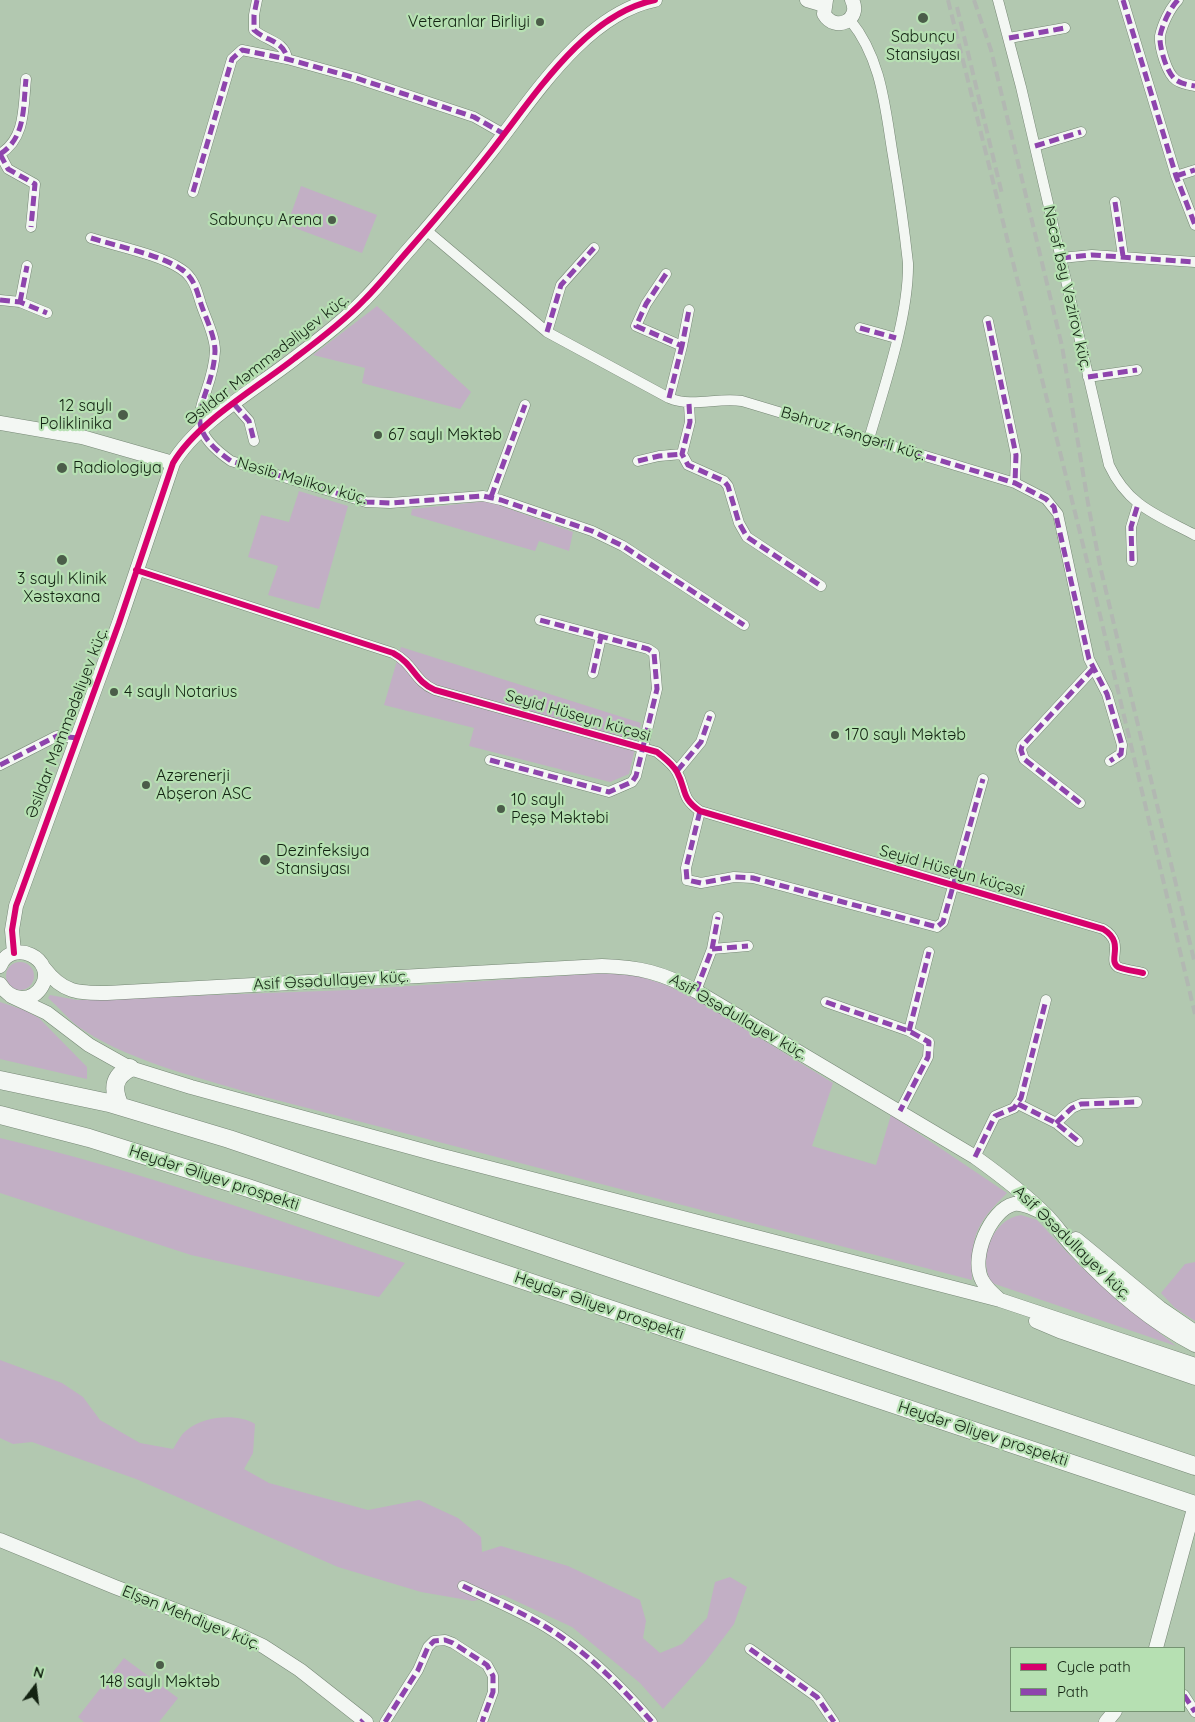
<!DOCTYPE html>
<meta charset="utf-8">
<style>
body{margin:0}
#map{position:relative;width:1195px;height:1722px;overflow:hidden;background:#b2c8b0;font-family:Quicksand,sans-serif}
canvas{display:block}
.legend{position:absolute;left:1010px;top:1647px;width:175px;height:65px;box-sizing:border-box;background:#b6e0b2;border:1px solid #759472;margin:0;padding:6px 9px;list-style:none;font-size:15px;color:#132312}
.legend li{display:flex;align-items:center;gap:10px;height:25px}
.legend b{width:25px;border:1px solid #759472}
.north{position:absolute;left:10px;top:1662px;width:50px;height:50px;-webkit-text-stroke:4px #b6e0b2;paint-order:stroke;rotate:15deg;font-size:14px;font-weight:700;line-height:20px;text-align:center;color:#132312}
.north::after{content:'';display:block;margin:auto;width:18px;height:22px;background:#132312;clip-path:polygon(50% 0,100% 100%,50% 72%,0 100%)}
</style>
<div id="map">
<canvas width="1195" height="1722"></canvas>
<ul class="legend">
<li><b style="height:6px;background:#d6006c"></b>Cycle path</li>
<li><b style="height:6px;background:#8e44ad"></b>Path</li>
</ul>
<div class="north">N</div>
</div>
<script>
const context = document.querySelector('canvas').getContext('2d');
context.lineJoin = 'round';
function fillPath(path, color) {
  context.fillStyle = color;
  context.fill(path, 'evenodd');
}
function strokePath(path, color, width, dash) {
  context.strokeStyle = color;
  context.lineWidth = width;
  context.lineCap = dash ? 'butt' : 'round';
  context.setLineDash(dash || []);
  context.stroke(path);
}
function write(font, color, halo, rows, align = 'center') {
  context.font = font + ' Quicksand,sans-serif';
  context.lineWidth = 4.5;
  context.setLineDash([]);
  context.textBaseline = 'middle';
  context.strokeStyle = halo;
  context.fillStyle = color;
  for (const [text, x, y, turn = 0] of rows) {
    context.save();
    context.translate(x, y);
    context.rotate((+turn || 0) * Math.PI / 180);
    context.textAlign = isNaN(turn) ? turn : align;
    if (halo) context.strokeText(text, 0, 0);
    context.fillText(text, 0, 0);
    context.restore();
  }
}
fillPath(new Path2D(`
 M 301,186 L 377,215 L 362,253 L 287,225 Z
 M 377,306 L 471,392 L 460,409 L 362,383 L 365,368 L 313,355 Z
 M 299,491 L 348,506 L 319,609 L 268,595 L 278,566 L 248,557 L 261,515 L 289,522 Z
 M 488,501 L 573,532 L 569,551 L 539,541 L 535,551 L 411,515 L 412,509 Z
 M 401,647 L 641,723 L 629,774 L 610,782 L 469,746 L 474,728 L 384,705 Z
 M6 976a14 14 0 1 1 28 0a14 14 0 1 1-28 0Z
 M 603,973 L 638,976 L 663,984 L 695,998 L 833,1083 L 812,1146 L 876,1165 L 891,1115 L 1007,1193 C 975,1225 971,1235 972,1280 L 261,1096 C 207,1080 132,1062 85,1031 C 71,1023 60,1008 48,998 L 50,995 L 77,1000 L 350,990 Z
 M 0,1002 L 24,1010 L 39,1018 L 87,1067 L 87,1079 L 0,1059 Z
 M 0,1138 C 137,1170 271,1218 405,1263 L 379,1297 L 191,1255 L 0,1193 Z
 M 1021,1215 L 1037,1220 L 1077,1263 L 1113,1296 L 1176,1346 L 992,1283 C 977,1260 992,1219 1021,1215 Z
 M 1195,1262 L 1195,1321 L 1175,1308 L 1161,1293 L 1185,1264 Z
 M 0,1360 L 62,1383 L 83,1397 L 100,1420 L 140,1443 L 173,1449 C 177,1443 181,1434 187,1430 C 204,1416 237,1413 255,1424 L 253,1453 L 244,1469 L 269,1483 L 368,1510 L 419,1500 L 458,1518 L 481,1537 L 482,1552 L 501,1546 L 568,1566 L 640,1600 L 646,1621 L 643,1638 L 660,1653 L 682,1644 L 707,1618 L 715,1582 L 730,1577 L 747,1587 L 734,1624 L 706,1661 L 663,1709 L 640,1683 L 572,1627 L 503,1595 L 473,1601 L 421,1592 L 338,1567 L 136,1479 L 32,1442 L 13,1444 L 0,1438 Z
 M 124,1658 L 178,1698 L 159,1722 L 84,1722 L 78,1717 Z`), '#c2afc5');
const street = new Path2D(`
 M 257,0 L 254,15 L 254,30 C 266,41 285,41 287,59
 M 998,0 L 1021,87 L 1109,465 C 1128,506 1157,515 1195,535
 M 1123,0 L 1176,176 L 1195,225
 M 1178,0 C 1170,8 1162,25 1160,36 C 1159,47 1167,74 1176,80 C 1182,84 1189,85 1195,86
 M 850,20 C 882,59 885,108 893,156 C 899,192 904,227 908,263 C 909,316 884,387 869,439
 M 1009,38 L 1065,28
 M 1035,146 L 1081,132
 M 0,154 L 8,169 L 35,184 L 31,227
 M 0,154 C 26,138 23,107 26,79
 M 1176,176 L 1195,170
 M 193,192 L 232,59 L 242,50 L 287,59 L 356,78 L 474,117 L 504,134
 M 1115,202 L 1123,256
 M 426,230 L 547,332 L 669,398 C 693,408 717,397 742,401 L 1015,483 L 1046,499 L 1058,514 L 1089,659 L 1107,694 L 1122,745 L 1121,754 L 1110,761
 M 91,238 C 116,246 161,255 181,269 C 194,277 197,291 201,304 C 206,319 215,336 215,351 C 213,402 173,421 231,461 L 366,502 L 390,503 L 483,496 L 501,500 L 592,531 L 623,546 L 744,625
 M 1061,258 L 1092,255 L 1195,262
 M 666,274 L 646,304 L 636,326 L 682,346 L 689,310
 M 0,300 L 20,302 L 47,313
 M 20,302 L 27,266
 M 988,321 L 1016,455 L 1015,483
 M 860,328 L 896,338
 M 547,332 L 561,285 L 594,248
 M 1088,377 L 1137,370
 M 669,398 L 682,346
 M 234,404 L 249,421 L 254,441
 M 689,404 L 690,422 L 682,454 L 688,465 L 724,481 L 728,486 L 739,523 L 747,537 L 821,586
 M 638,461 L 659,456 L 682,454
 M 491,497 L 525,405
 M 1132,561 L 1131,527 L 1138,504
 M 136,570 L 393,653 C 414,664 414,681 435,690 L 657,752 C 664,758 672,763 677,772 C 687,790 680,797 700,811 L 1103,929 C 1126,943 1107,960 1118,967 C 1125,970 1135,971 1143,973
 M 593,673 L 601,637
 M 490,760 L 609,792 L 632,782 L 636,776 L 657,689 L 654,653 L 648,649 L 540,620
 M 0,765 L 57,736 L 78,738
 M 677,771 L 701,742 L 710,716
 M 1080,803 L 1024,759 L 1021,750 L 1022,746 L 1093,669
 M 700,811 L 686,868 L 687,880 L 701,883 L 734,877 L 753,878 L 937,927 L 943,922 L 983,779
 M 712,949 L 748,946
 M 696,991 L 712,949 L 718,917
 M 826,1002 L 909,1031 L 929,1042 L 928,1057 L 900,1111
 M 909,1031 L 929,952
 M 1018,1104 L 1056,1123 L 1078,1141
 M 1056,1123 L 1072,1108 L 1081,1104 L 1137,1102
 M 975,1157 L 995,1116 L 1014,1108 L 1021,1098 L 1046,1000
 M 463,1586 C 490,1599 520,1611 546,1627 C 587,1652 621,1686 652,1722
 M 750,1649 L 817,1697 L 834,1722
 M 1184,1695 L 1195,1712
 M 385,1722 L 418,1670 L 428,1647 L 434,1641 L 445,1640 L 453,1643 L 487,1665 L 493,1676 L 493,1692 L 482,1722`);
const secondary = new Path2D(`
 M 807,0 L 824,5
 M 826,0 L 824,14 C 835,33 862,20 852,0
 M 0,423 L 82,437 L 173,463
 M 14,953 L 12,930 L 16,906 L 119,623 L 173,463 C 197,422 257,388 295,358 C 319,340 344,321 364,300 C 381,283 396,264 412,246 C 439,215 466,183 492,150 C 533,98 585,14 655,0
 M 0,966 C 12,937 57,959 42,986 C 38,993 31,998 22,998 C 12,998 5,992 0,984
 M 44,968 C 63,993 78,993 107,993 L 602,966 C 640,967 663,973 696,991 L 975,1157 C 1000,1175 1024,1193 1046,1215 C 1057,1226 1065,1239 1076,1250 C 1110,1287 1151,1322 1195,1345
 M 11,996 L 47,1013 L 89,1045 L 130,1068 L 191,1087 L 439,1155 L 1000,1300 L 1195,1365
 M 1076,1239 L 1160,1308 L 1195,1332
 M 1000,1300 C 993,1294 986,1288 982,1280 C 970,1258 990,1210 1014,1204 C 1022,1203 1030,1207 1037,1210
 M 1036,1321 L 1062,1332 L 1195,1378
 M 0,1540 L 115,1587 L 235,1633 L 263,1646 L 300,1670 L 366,1722
 M 1156,1648 L 1195,1505
 M 1106,1722 L 1115,1711`);
const highway = new Path2D(`
 M 0,1080 L 109,1103 L 229,1139 L 1195,1466
 M 120,1106 C 112,1089 113,1077 130,1068
 M 0,1115 L 89,1138 L 248,1188 L 1195,1505`);
strokePath(street, '#768775', 11);
strokePath(secondary, '#768775', 15);
strokePath(highway, '#768775', 19);
strokePath(street, '#f3f7f3', 10);
strokePath(secondary, '#f3f7f3', 14);
strokePath(highway, '#f3f7f3', 18);
strokePath(new Path2D(`
 M 948,0 L 1090,573 L 1195,1014
 M 974,0 L 991,50 L 1062,346 L 1089,509 L 1101,570 L 1195,964
 M 957,7 L 1002,194`), '#b2b8b2', 4, [10, 5]);
strokePath(new Path2D(`
 M 257,0 L 254,15 L 254,30 C 266,41 285,41 287,59
 M 1123,0 L 1176,176 L 1195,225
 M 1178,0 C 1170,8 1162,25 1160,36 C 1159,47 1167,74 1176,80 C 1182,84 1189,85 1195,86
 M 1009,38 L 1065,28
 M 1035,146 L 1081,132
 M 0,154 L 8,169 L 35,184 L 31,227
 M 0,154 C 26,138 23,107 26,79
 M 1176,176 L 1195,170
 M 193,192 L 232,59 L 242,50 L 287,59 L 356,78 L 474,117 L 504,134
 M 1115,202 L 1123,256
 M 91,238 C 116,246 161,255 181,269 C 194,277 197,291 201,304 C 206,319 215,336 215,351 C 213,402 173,421 231,461 L 366,502 L 390,503 L 483,496 L 501,500 L 592,531 L 623,546 L 744,625
 M 1061,258 L 1092,255 L 1195,262
 M 666,274 L 646,304 L 636,326 L 682,346 L 689,310
 M 0,300 L 20,302 L 47,313
 M 20,302 L 27,266
 M 988,321 L 1016,455 L 1015,483
 M 860,328 L 896,338
 M 547,332 L 561,285 L 594,248
 M 1088,377 L 1137,370
 M 669,398 L 682,346
 M 234,404 L 249,421 L 254,441
 M 689,404 L 690,422 L 682,454 L 688,465 L 724,481 L 728,486 L 739,523 L 747,537 L 821,586
 M 869,439 L 1015,483 L 1046,499 L 1054,507 L 1089,659 L 1107,694 L 1122,745 L 1121,754 L 1110,761
 M 638,461 L 659,456 L 682,454
 M 491,497 L 525,405
 M 1132,561 L 1131,527 L 1138,504
 M 593,673 L 601,637
 M 490,760 L 609,792 L 632,782 L 636,776 L 657,689 L 654,653 L 648,649 L 540,620
 M 0,765 L 57,736 L 78,738
 M 677,771 L 701,742 L 710,716
 M 1080,803 L 1024,759 L 1021,750 L 1022,746 L 1093,669
 M 700,811 L 686,868 L 687,880 L 701,883 L 734,877 L 753,878 L 937,927 L 943,922 L 983,779
 M 712,949 L 748,946
 M 696,991 L 712,949 L 718,917
 M 826,1002 L 909,1031 L 929,1042 L 928,1057 L 900,1111
 M 909,1031 L 929,952
 M 1018,1104 L 1056,1123 L 1078,1141
 M 1056,1123 L 1072,1108 L 1081,1104 L 1137,1102
 M 975,1157 L 995,1116 L 1014,1108 L 1021,1098 L 1046,1000
 M 463,1586 C 490,1599 520,1611 546,1627 C 587,1652 621,1686 652,1722
 M 750,1649 L 817,1697 L 834,1722
 M 1184,1695 L 1195,1712
 M 361,1722 L 363,1720
 M 385,1722 L 418,1670 L 428,1647 L 434,1641 L 445,1640 L 453,1643 L 487,1665 L 493,1676 L 493,1692 L 482,1722`), '#8e44ad', 5, [10, 5]);
strokePath(new Path2D(`
 M 136,570 L 393,653 C 414,664 414,681 435,690 L 657,752 C 664,758 672,763 677,772 C 687,790 680,797 700,811 L 1103,929 C 1126,943 1107,960 1118,967 C 1125,970 1135,971 1143,973
 M 14,953 L 12,930 L 16,906 L 119,623 L 173,463 C 197,422 257,388 295,358 C 319,340 344,321 364,300 C 381,283 396,264 412,246 C 439,215 466,183 492,150 C 533,98 585,14 655,0`), '#d6006c', 6);
for (const [x, y, r, color] of [
 [923,18,6,"#4b5d49"],
 [540,22,5,"#4b5d49"],
 [332,220,5,"#4b5d49"],
 [123,415,6,"#4b5d49"],
 [378,435,5,"#4b5d49"],
 [62,468,6,"#4b5d49"],
 [62,560,6,"#4b5d49"],
 [114,692,5,"#4b5d49"],
 [835,735,5,"#4b5d49"],
 [146,785,5,"#4b5d49"],
 [501,809,5,"#4b5d49"],
 [265,860,6,"#4b5d49"],
 [160,1665,5,"#4b5d49"]
]) {
  const dot = new Path2D();
  dot.arc(x, y, r, 0, 2 * Math.PI);
  context.fillStyle = color;
  context.fill(dot);
  strokePath(dot, '#b6e0b2', 2);
}
write('16px', '#132312', '#b6e0b2', [
 ["Veteranlar Birliyi",530,22,"right"],
 ["Sabunçu",923,37,"center"],
 ["Stansiyası",923,55,"center"],
 ["Sabunçu Arena",322,220,"right"],
 ["12 saylı",112,406,"right"],
 ["Poliklinika",112,424,"right"],
 ["67 saylı Məktəb",388,435],
 ["Radiologiya",73,468],
 ["3 saylı Klinik",62,579,"center"],
 ["Xəstəxana",62,597,"center"],
 ["4 saylı Notarius",124,692],
 ["170 saylı Məktəb",845,735],
 ["Azərenerji",156,776],
 ["Abşeron ASC",156,794],
 ["10 saylı",511,800],
 ["Peşə Məktəbi",511,818],
 ["Dezinfeksiya",276,851],
 ["Stansiyası",276,869],
 ["148 saylı Məktəb",160,1682,"center"]
], 'left');
write('16px', '#132312', '#b6e0b2', [
 ["Nəcəf bəy Vəzirov küç.",1067,288,77],
 ["Əsildar Məmmədəliyev küç.",267,360,-38],
 ["Bəhruz Kəngərli küç.",853,434,17],
 ["Nəsib Məlikov küç.",302,481,16],
 ["Seyid Hüseyn küçəsi",578,716,16],
 ["Əsildar Məmmədəliyev küç.",67,723,-69],
 ["Seyid Hüseyn küçəsi",952,871,16],
 ["Asif Əsədullayev küç.",331,981,-3],
 ["Asif Əsədullayev küç.",738,1017,30],
 ["Heydər Əliyev prospekti",214,1178,18],
 ["Asif Əsədullayev küç.",1072,1243,44],
 ["Heydər Əliyev prospekti",599,1306,19],
 ["Heydər Əliyev prospekti",983,1434,18],
 ["Elşən Mehdiyev küç.",191,1618,22]
]);
</script>
